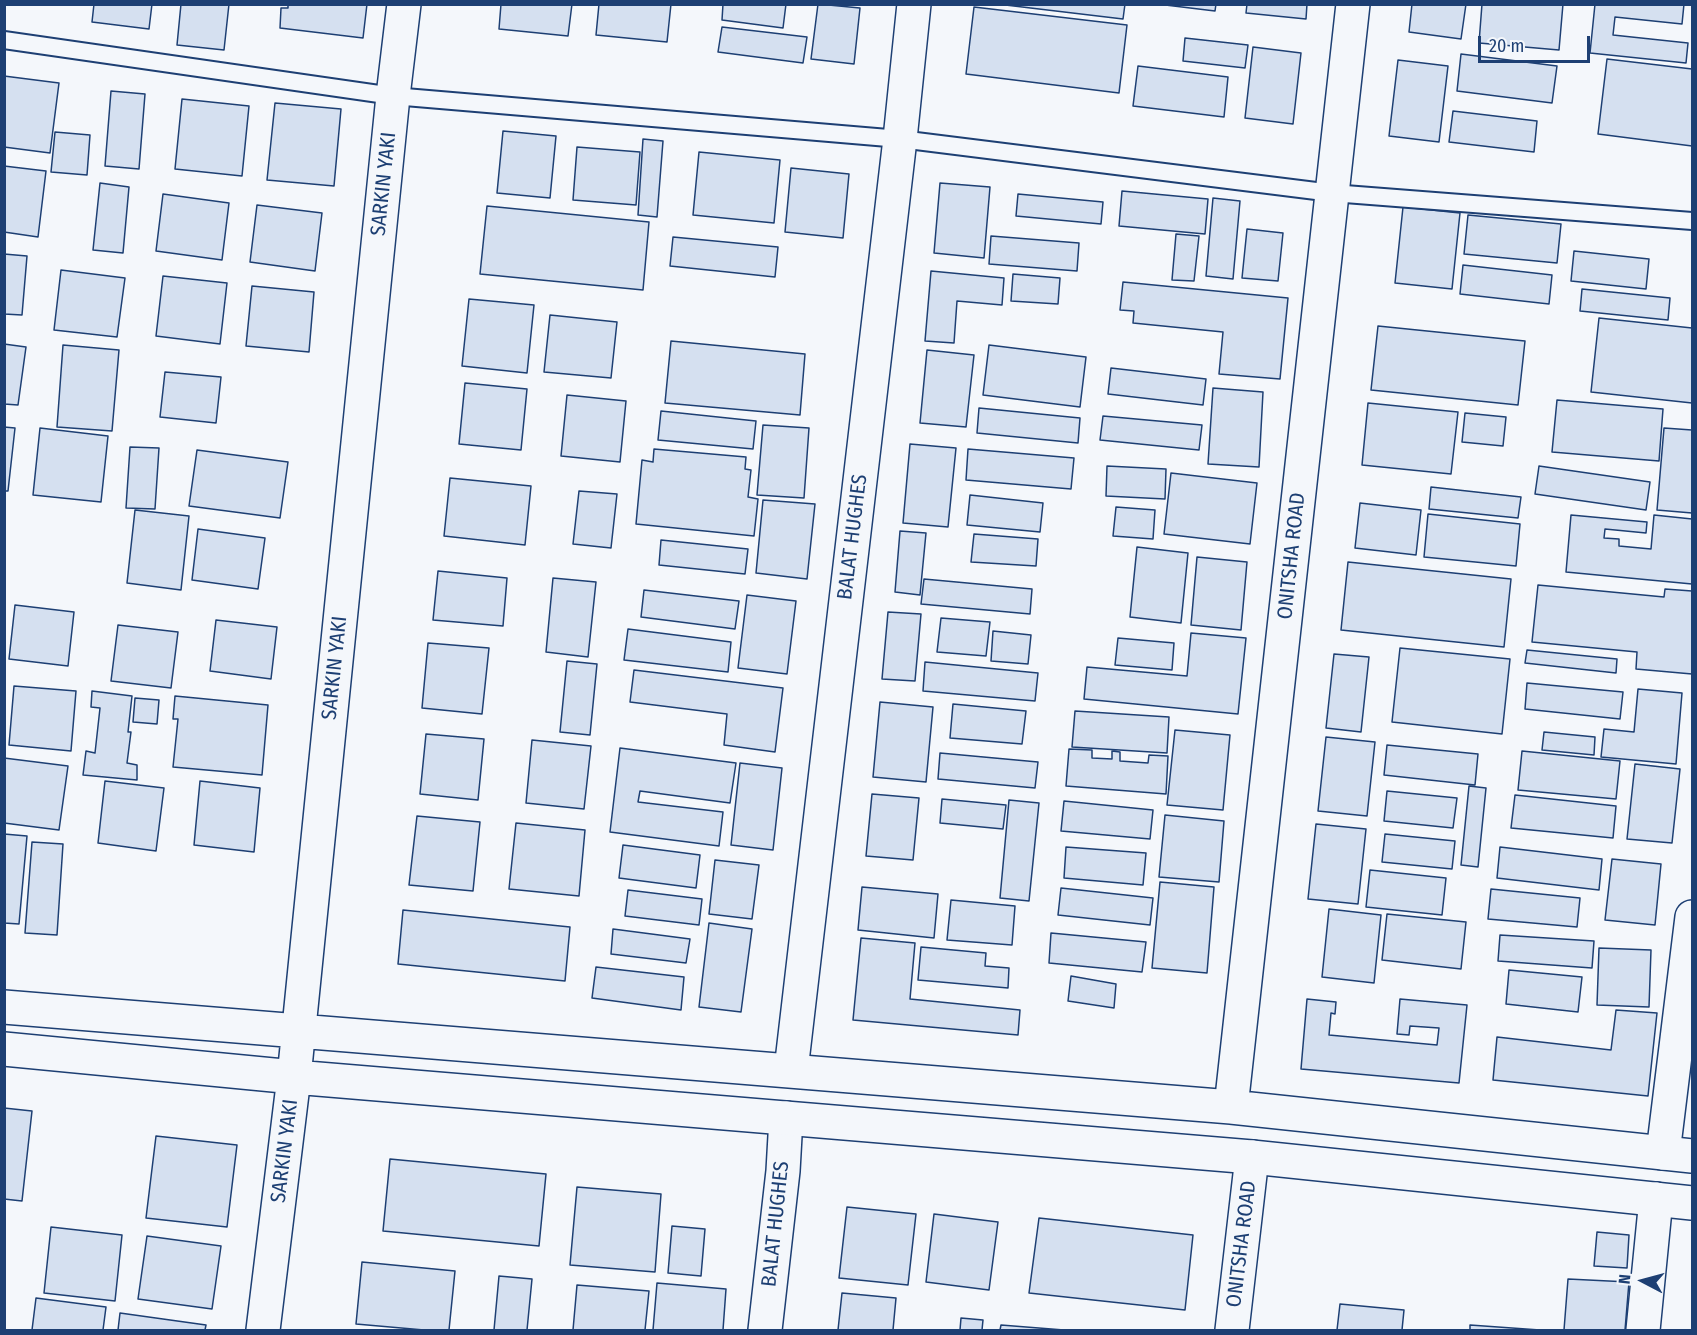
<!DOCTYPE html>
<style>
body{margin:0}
#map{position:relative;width:1697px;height:1335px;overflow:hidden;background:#f4f7fb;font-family:"Fira Sans Condensed",sans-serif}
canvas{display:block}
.frame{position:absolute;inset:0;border:6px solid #1d3f73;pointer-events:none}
.north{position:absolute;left:1613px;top:1251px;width:60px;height:60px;-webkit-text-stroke:4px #f4f7fb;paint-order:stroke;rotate:276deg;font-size:16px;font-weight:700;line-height:24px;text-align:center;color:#1d3f73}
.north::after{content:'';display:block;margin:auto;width:21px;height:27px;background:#1d3f73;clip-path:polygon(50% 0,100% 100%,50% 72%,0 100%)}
.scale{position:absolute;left:1478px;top:36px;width:112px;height:27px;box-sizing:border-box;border:3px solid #1d3f73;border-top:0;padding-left:8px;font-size:18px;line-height:21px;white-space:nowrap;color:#1d3f73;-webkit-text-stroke:4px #f4f7fb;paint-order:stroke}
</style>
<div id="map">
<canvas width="1697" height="1335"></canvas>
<div class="frame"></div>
<div class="north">N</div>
<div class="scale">20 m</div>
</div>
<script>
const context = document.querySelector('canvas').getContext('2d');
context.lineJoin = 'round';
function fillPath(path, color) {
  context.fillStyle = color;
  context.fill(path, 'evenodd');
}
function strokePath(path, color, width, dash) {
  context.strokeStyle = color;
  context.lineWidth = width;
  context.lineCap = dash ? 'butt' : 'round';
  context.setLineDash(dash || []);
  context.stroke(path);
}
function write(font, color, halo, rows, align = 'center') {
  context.font = font + ' "Fira Sans Condensed",sans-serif';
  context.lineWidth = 4.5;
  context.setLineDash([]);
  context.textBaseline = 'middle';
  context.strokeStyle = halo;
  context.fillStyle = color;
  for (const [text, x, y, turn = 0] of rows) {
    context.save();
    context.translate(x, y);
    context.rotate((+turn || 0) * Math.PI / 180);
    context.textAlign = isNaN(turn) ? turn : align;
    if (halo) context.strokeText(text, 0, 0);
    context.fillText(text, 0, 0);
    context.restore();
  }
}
const building = new Path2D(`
 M 94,4 L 152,4 L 149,29 L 92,22 Z
 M 181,4 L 229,4 L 224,50 L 177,45 Z
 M 288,4 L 367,4 L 363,38 L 280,28 L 281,8 L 288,8 Z
 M 501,4 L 572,4 L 568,36 L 499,29 Z
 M 599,4 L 671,4 L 667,42 L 596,35 Z
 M 723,4 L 786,4 L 783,28 L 722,20 Z
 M 818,4 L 860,8 L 854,64 L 811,59 Z
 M 997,4 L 1125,4 L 1123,19 Z
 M 1157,4 L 1216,4 L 1215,11 Z
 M 1247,4 L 1307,4 L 1306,19 L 1246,13 Z
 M 1412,4 L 1466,4 L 1461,39 L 1409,32 Z
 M 1482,4 L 1563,4 L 1559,50 L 1479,43 Z
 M 1595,4 L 1684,4 L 1682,24 L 1615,17 L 1613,35 L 1688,43 L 1686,63 L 1590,53 Z
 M 974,7 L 1127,25 L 1119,93 L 966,74 Z
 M 722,27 L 807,37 L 803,63 L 718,52 Z
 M 1185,38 L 1248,45 L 1245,68 L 1183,61 Z
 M 1253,47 L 1301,53 L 1293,124 L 1245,118 Z
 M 1461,54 L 1557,66 L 1552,103 L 1457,91 Z
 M 1607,59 L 1692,69 L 1692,146 L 1598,134 Z
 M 1398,60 L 1448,66 L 1439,142 L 1389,136 Z
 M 1138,66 L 1228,77 L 1224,117 L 1133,106 Z
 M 4,76 L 59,83 L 50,153 L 4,147 Z
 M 111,91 L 145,94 L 139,169 L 105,166 Z
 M 182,99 L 249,106 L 242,176 L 175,169 Z
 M 275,103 L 341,109 L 334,186 L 267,180 Z
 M 1453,111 L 1537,121 L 1534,152 L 1449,142 Z
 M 503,131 L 556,136 L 550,198 L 497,193 Z
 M 55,132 L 90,135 L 87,175 L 51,172 Z
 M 643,139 L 663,141 L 657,217 L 638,215 Z
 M 577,147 L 640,152 L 636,205 L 573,200 Z
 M 699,152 L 780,160 L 774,223 L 693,215 Z
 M 4,166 L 46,171 L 38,237 L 4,232 Z
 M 791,168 L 849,174 L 843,238 L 785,232 Z
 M 100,183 L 129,187 L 123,253 L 93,250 Z
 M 940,183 L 990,187 L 984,258 L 934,253 Z
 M 1122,191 L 1208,199 L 1205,234 L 1119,226 Z
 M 163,194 L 229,203 L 222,260 L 156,251 Z
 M 1018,194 L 1103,202 L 1101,224 L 1016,216 Z
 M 1213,198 L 1240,201 L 1233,279 L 1206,276 Z
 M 257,205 L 322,213 L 315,271 L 250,262 Z
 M 487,206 L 649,222 L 643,290 L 480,274 Z
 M 1403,207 L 1460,213 L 1452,289 L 1395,283 Z
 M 1468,215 L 1561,224 L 1557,263 L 1464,254 Z
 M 1247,229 L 1283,233 L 1278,281 L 1242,278 Z
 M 1176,234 L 1199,236 L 1194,281 L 1172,280 Z
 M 991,236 L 1079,243 L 1077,271 L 989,264 Z
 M 673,237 L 778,247 L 775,277 L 670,266 Z
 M 1574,251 L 1649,259 L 1646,289 L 1571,281 Z
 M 4,254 L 27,256 L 22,315 L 4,314 Z
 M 1463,265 L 1552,275 L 1549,304 L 1460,294 Z
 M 61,270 L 125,278 L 117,337 L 54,330 Z
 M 931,271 L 1004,278 L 1002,305 L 957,301 L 954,343 L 925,341 Z
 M 1013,274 L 1060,278 L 1058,304 L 1011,301 Z
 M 163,276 L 227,283 L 220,344 L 156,336 Z
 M 1123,282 L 1288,298 L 1280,379 L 1219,374 L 1223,332 L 1133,323 L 1134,311 L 1120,310 Z
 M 252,286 L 314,292 L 309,352 L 246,346 Z
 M 1582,289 L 1670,298 L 1668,320 L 1580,311 Z
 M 469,299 L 534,305 L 527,373 L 462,366 Z
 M 550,315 L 617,322 L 611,378 L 544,372 Z
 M 1599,318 L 1692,328 L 1692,403 L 1591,392 Z
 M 1378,326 L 1525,341 L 1518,405 L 1371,390 Z
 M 671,341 L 805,354 L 800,415 L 665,403 Z
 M 4,344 L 26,347 L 18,405 L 4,404 Z
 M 63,345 L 119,350 L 112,431 L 57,427 Z
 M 989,345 L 1086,357 L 1080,407 L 983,395 Z
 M 927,350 L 974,355 L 966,427 L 920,423 Z
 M 1111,368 L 1206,379 L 1203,405 L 1108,394 Z
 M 165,372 L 221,377 L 216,423 L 160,417 Z
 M 465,383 L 527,389 L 521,450 L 459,444 Z
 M 1213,388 L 1263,392 L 1259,467 L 1208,464 Z
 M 567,395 L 626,401 L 620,462 L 561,456 Z
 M 1557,400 L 1663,409 L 1659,461 L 1552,452 Z
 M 1368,403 L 1458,412 L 1451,474 L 1362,465 Z
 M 979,408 L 1080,418 L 1078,443 L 977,433 Z
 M 661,411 L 756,421 L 753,449 L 658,440 Z
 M 1465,413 L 1506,417 L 1503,446 L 1462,442 Z
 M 1103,416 L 1202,425 L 1199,450 L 1100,440 Z
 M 763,425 L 809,428 L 804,498 L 757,495 Z
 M 4,427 L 15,428 L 8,491 L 4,491 Z
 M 40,428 L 108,436 L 101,502 L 33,495 Z
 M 1664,428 L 1692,430 L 1692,513 L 1657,510 Z
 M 910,444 L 956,448 L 948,527 L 903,523 Z
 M 130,447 L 159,448 L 155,509 L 126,508 Z
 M 654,449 L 746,457 L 745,469 L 751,470 L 748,497 L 758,499 L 754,536 L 636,524 L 642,460 L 653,462 Z
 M 968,449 L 1074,458 L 1071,489 L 966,480 Z
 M 197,450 L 288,462 L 280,518 L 189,506 Z
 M 1107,466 L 1166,469 L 1165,499 L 1106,496 Z
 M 1539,466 L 1650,482 L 1646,510 L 1535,494 Z
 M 1171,473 L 1257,483 L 1250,544 L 1164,534 Z
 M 450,478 L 531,486 L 525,545 L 444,536 Z
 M 1431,487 L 1521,497 L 1518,518 L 1429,509 Z
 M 579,491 L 617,494 L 611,548 L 573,544 Z
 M 970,495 L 1043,503 L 1040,532 L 967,525 Z
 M 763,500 L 815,504 L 807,579 L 756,573 Z
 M 1360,503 L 1421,510 L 1416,555 L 1355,548 Z
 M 1116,507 L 1155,510 L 1153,539 L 1113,536 Z
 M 135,510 L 189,516 L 181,590 L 127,583 Z
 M 1428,514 L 1520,524 L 1516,566 L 1424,557 Z
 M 1571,515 L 1647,522 L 1646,533 L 1605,529 L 1604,538 L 1619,539 L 1619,546 L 1651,549 L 1654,515 L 1692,519 L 1692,584 L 1566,572 Z
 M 198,529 L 265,538 L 258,589 L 192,580 Z
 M 900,531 L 926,533 L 920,595 L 895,592 Z
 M 974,534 L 1038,539 L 1036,566 L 971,562 Z
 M 661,540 L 748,549 L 745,574 L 659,565 Z
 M 1137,547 L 1188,553 L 1181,623 L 1130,617 Z
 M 1197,557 L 1247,562 L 1241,630 L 1191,625 Z
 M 1348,562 L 1511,579 L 1504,647 L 1341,630 Z
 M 438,571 L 507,578 L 503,626 L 433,620 Z
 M 553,578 L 596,582 L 588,657 L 546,652 Z
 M 924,579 L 1032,589 L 1030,614 L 921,604 Z
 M 1538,585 L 1664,597 L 1665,589 L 1692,591 L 1692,674 L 1636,669 L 1637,652 L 1532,642 Z
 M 644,590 L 739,601 L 735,629 L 641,617 Z
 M 747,595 L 796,601 L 787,674 L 738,668 Z
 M 15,605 L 74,612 L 68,666 L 9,659 Z
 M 888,612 L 921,614 L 915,681 L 882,679 Z
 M 941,618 L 990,622 L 986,656 L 937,652 Z
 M 216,620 L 277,627 L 271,679 L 210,671 Z
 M 118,625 L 178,632 L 171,688 L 111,681 Z
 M 628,629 L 731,642 L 728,672 L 624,660 Z
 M 993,631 L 1031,635 L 1028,664 L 991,661 Z
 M 1191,633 L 1246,638 L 1238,714 L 1084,699 L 1087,667 L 1187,676 Z
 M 1118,638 L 1174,643 L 1172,670 L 1115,665 Z
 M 428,643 L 489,648 L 482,714 L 422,708 Z
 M 1400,648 L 1510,659 L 1502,734 L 1392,722 Z
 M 1527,650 L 1617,659 L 1616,673 L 1525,663 Z
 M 1334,654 L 1369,657 L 1361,732 L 1326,728 Z
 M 567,661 L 597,664 L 590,735 L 560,732 Z
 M 925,662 L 1038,673 L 1035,701 L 923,691 Z
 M 634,670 L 783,688 L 775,752 L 724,745 L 727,714 L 630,702 Z
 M 1527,683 L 1623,692 L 1620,719 L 1525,709 Z
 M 14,686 L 76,691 L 71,751 L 9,745 Z
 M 1638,689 L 1682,693 L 1676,764 L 1601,757 L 1604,729 L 1634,732 Z
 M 92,691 L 132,696 L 128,732 L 131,732 L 127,763 L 137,765 L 137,780 L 83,775 L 86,751 L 95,753 L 100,708 L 91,707 Z
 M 175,696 L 268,705 L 262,775 L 173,767 L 178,719 L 173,719 Z
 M 135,698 L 159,700 L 157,724 L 133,722 Z
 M 880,702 L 933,707 L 926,782 L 873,777 Z
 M 953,704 L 1026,711 L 1022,744 L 950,738 Z
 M 1075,711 L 1169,717 L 1167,753 L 1072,747 Z
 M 1175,730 L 1230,735 L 1223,810 L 1167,805 Z
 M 1544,732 L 1595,737 L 1594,755 L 1542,750 Z
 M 426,734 L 484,739 L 478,800 L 420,794 Z
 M 1326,737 L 1375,742 L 1367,816 L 1318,811 Z
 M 532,740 L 591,746 L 584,809 L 526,803 Z
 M 1387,745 L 1478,754 L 1475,785 L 1384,775 Z
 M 620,748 L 736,763 L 730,803 L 640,791 L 638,802 L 723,812 L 719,846 L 610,832 Z
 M 1069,749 L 1092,750 L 1092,758 L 1112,759 L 1112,751 L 1120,752 L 1120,761 L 1148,763 L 1149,755 L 1168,756 L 1166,794 L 1066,786 Z
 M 1522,751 L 1620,761 L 1616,799 L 1518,790 Z
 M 940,753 L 1038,762 L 1035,788 L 938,779 Z
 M 4,758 L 68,766 L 59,830 L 4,823 Z
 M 740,763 L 782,768 L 773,850 L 731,845 Z
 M 1635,764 L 1680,769 L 1672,843 L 1627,839 Z
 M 105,781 L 164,788 L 156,851 L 98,843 Z
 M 200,781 L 260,788 L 254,852 L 194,845 Z
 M 1469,786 L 1486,788 L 1478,867 L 1461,865 Z
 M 1387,791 L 1457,798 L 1453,828 L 1384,821 Z
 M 872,794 L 919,798 L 913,860 L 866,856 Z
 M 1515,795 L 1616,806 L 1613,838 L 1511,828 Z
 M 942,799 L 1006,805 L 1003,829 L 940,823 Z
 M 1009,800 L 1039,803 L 1029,901 L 1000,898 Z
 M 1064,801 L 1153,810 L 1150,839 L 1061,831 Z
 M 1165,815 L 1224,821 L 1219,882 L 1159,877 Z
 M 417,816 L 480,822 L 473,891 L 409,885 Z
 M 516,823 L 585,830 L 579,896 L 509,889 Z
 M 1316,824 L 1366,829 L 1358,904 L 1308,899 Z
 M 4,834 L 27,836 L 19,924 L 4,923 Z
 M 1385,834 L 1455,841 L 1452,869 L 1382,862 Z
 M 32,842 L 63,844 L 57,935 L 25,933 Z
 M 623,845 L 700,855 L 696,888 L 619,878 Z
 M 1066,847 L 1146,853 L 1143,885 L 1064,878 Z
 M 1500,847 L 1602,859 L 1599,890 L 1497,878 Z
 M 1612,859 L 1661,864 L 1655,925 L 1605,920 Z
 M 715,860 L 759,865 L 752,919 L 709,914 Z
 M 1370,870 L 1446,878 L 1442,915 L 1366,907 Z
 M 1160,882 L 1214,887 L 1207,973 L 1152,968 Z
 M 862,887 L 938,894 L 934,938 L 858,930 Z
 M 1061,888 L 1153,898 L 1150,925 L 1058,915 Z
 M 1491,889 L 1580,898 L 1577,927 L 1488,919 Z
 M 628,890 L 702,899 L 699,925 L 625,916 Z
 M 951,900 L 1015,906 L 1012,945 L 947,940 Z
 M 1329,909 L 1381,915 L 1374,983 L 1322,977 Z
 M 403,910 L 570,927 L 565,981 L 398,964 Z
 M 1387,914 L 1466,922 L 1461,969 L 1382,960 Z
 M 709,923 L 752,929 L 741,1012 L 699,1007 Z
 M 613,929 L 690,939 L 686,963 L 611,954 Z
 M 1051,933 L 1146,942 L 1142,972 L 1049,963 Z
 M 1500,935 L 1594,941 L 1592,968 L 1498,961 Z
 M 861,938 L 915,943 L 910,999 L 1020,1010 L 1018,1035 L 853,1020 Z
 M 921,947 L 986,953 L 985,966 L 1009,968 L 1008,988 L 918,980 Z
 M 1599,948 L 1651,950 L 1649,1007 L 1597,1005 Z
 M 596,967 L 684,977 L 681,1010 L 592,998 Z
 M 1509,970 L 1582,977 L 1578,1012 L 1506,1004 Z
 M 1071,976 L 1116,984 L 1114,1008 L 1068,1001 Z
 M 1307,999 L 1336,1002 L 1335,1014 L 1331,1013 L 1329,1035 L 1437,1045 L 1439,1028 L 1410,1026 L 1409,1035 L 1397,1034 L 1400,999 L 1467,1005 L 1459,1083 L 1301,1069 Z
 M 1616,1010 L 1657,1013 L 1648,1096 L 1493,1080 L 1497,1037 L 1611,1050 Z
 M 4,1108 L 32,1111 L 22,1201 L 4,1199 Z
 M 156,1136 L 237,1145 L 227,1227 L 146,1218 Z
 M 390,1159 L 546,1174 L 539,1246 L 383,1231 Z
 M 577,1187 L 661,1194 L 655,1272 L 570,1265 Z
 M 847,1207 L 916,1214 L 908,1285 L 839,1278 Z
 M 934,1214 L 998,1222 L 989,1290 L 926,1282 Z
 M 1039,1218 L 1193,1235 L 1185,1310 L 1029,1293 Z
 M 672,1226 L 705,1229 L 701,1276 L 668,1273 Z
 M 51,1227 L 122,1235 L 115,1301 L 44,1293 Z
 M 1597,1232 L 1629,1235 L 1627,1268 L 1594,1266 Z
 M 147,1236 L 221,1246 L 212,1309 L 138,1299 Z
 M 362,1262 L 455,1271 L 449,1330 L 424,1330 L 356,1324 Z
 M 499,1276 L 532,1279 L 527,1330 L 494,1330 Z
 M 1568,1279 L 1629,1282 L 1625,1330 L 1564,1330 Z
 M 657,1283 L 726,1289 L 723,1330 L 653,1330 Z
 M 577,1285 L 649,1291 L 645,1330 L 573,1330 Z
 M 842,1293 L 896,1298 L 893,1330 L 838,1330 Z
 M 36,1298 L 106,1307 L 103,1330 L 32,1330 Z
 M 1340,1304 L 1404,1310 L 1402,1330 L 1337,1330 Z
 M 120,1313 L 206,1325 L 205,1330 L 118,1330 Z
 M 961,1318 L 983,1320 L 982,1330 L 960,1330 Z
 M 1001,1325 L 1064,1330 L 1000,1330 Z
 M 1470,1325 L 1540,1330 L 1470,1330 Z`);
fillPath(building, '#d5e0f0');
strokePath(building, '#1d3f73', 1.5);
const lane = new Path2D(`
 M 4,40 L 393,96 L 900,139 L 1332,193 L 1692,221`);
const street = new Path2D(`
 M 791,1070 L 900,139 L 914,4
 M 1663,1153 L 1692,917
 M 765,1330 L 783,1171 L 786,1118
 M 1232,1330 L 1252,1157
 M 1643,1330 L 1656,1199`);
const secondary = new Path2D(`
 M 4,1007 L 1231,1107 L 1692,1156
 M 4,1049 L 294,1077 L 1252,1157 L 1692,1203
 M 1231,1107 L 1353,4
 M 263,1330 L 294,1077 L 393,96 L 404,4`);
strokePath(lane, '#1d3f73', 20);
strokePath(street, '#1d3f73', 36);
strokePath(secondary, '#1d3f73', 36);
strokePath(lane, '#f4f7fb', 16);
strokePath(street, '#f4f7fb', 33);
strokePath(secondary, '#f4f7fb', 33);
write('21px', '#1d3f73', '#f4f7fb', [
 ["SARKIN YAKI",384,184,-84],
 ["BALAT HUGHES",853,537,-83],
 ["ONITSHA ROAD",1292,556,-84],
 ["SARKIN YAKI",335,668,-84],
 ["SARKIN YAKI",285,1151,-83],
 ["BALAT HUGHES",776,1224,-84],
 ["ONITSHA ROAD",1242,1244,-83]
]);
</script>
